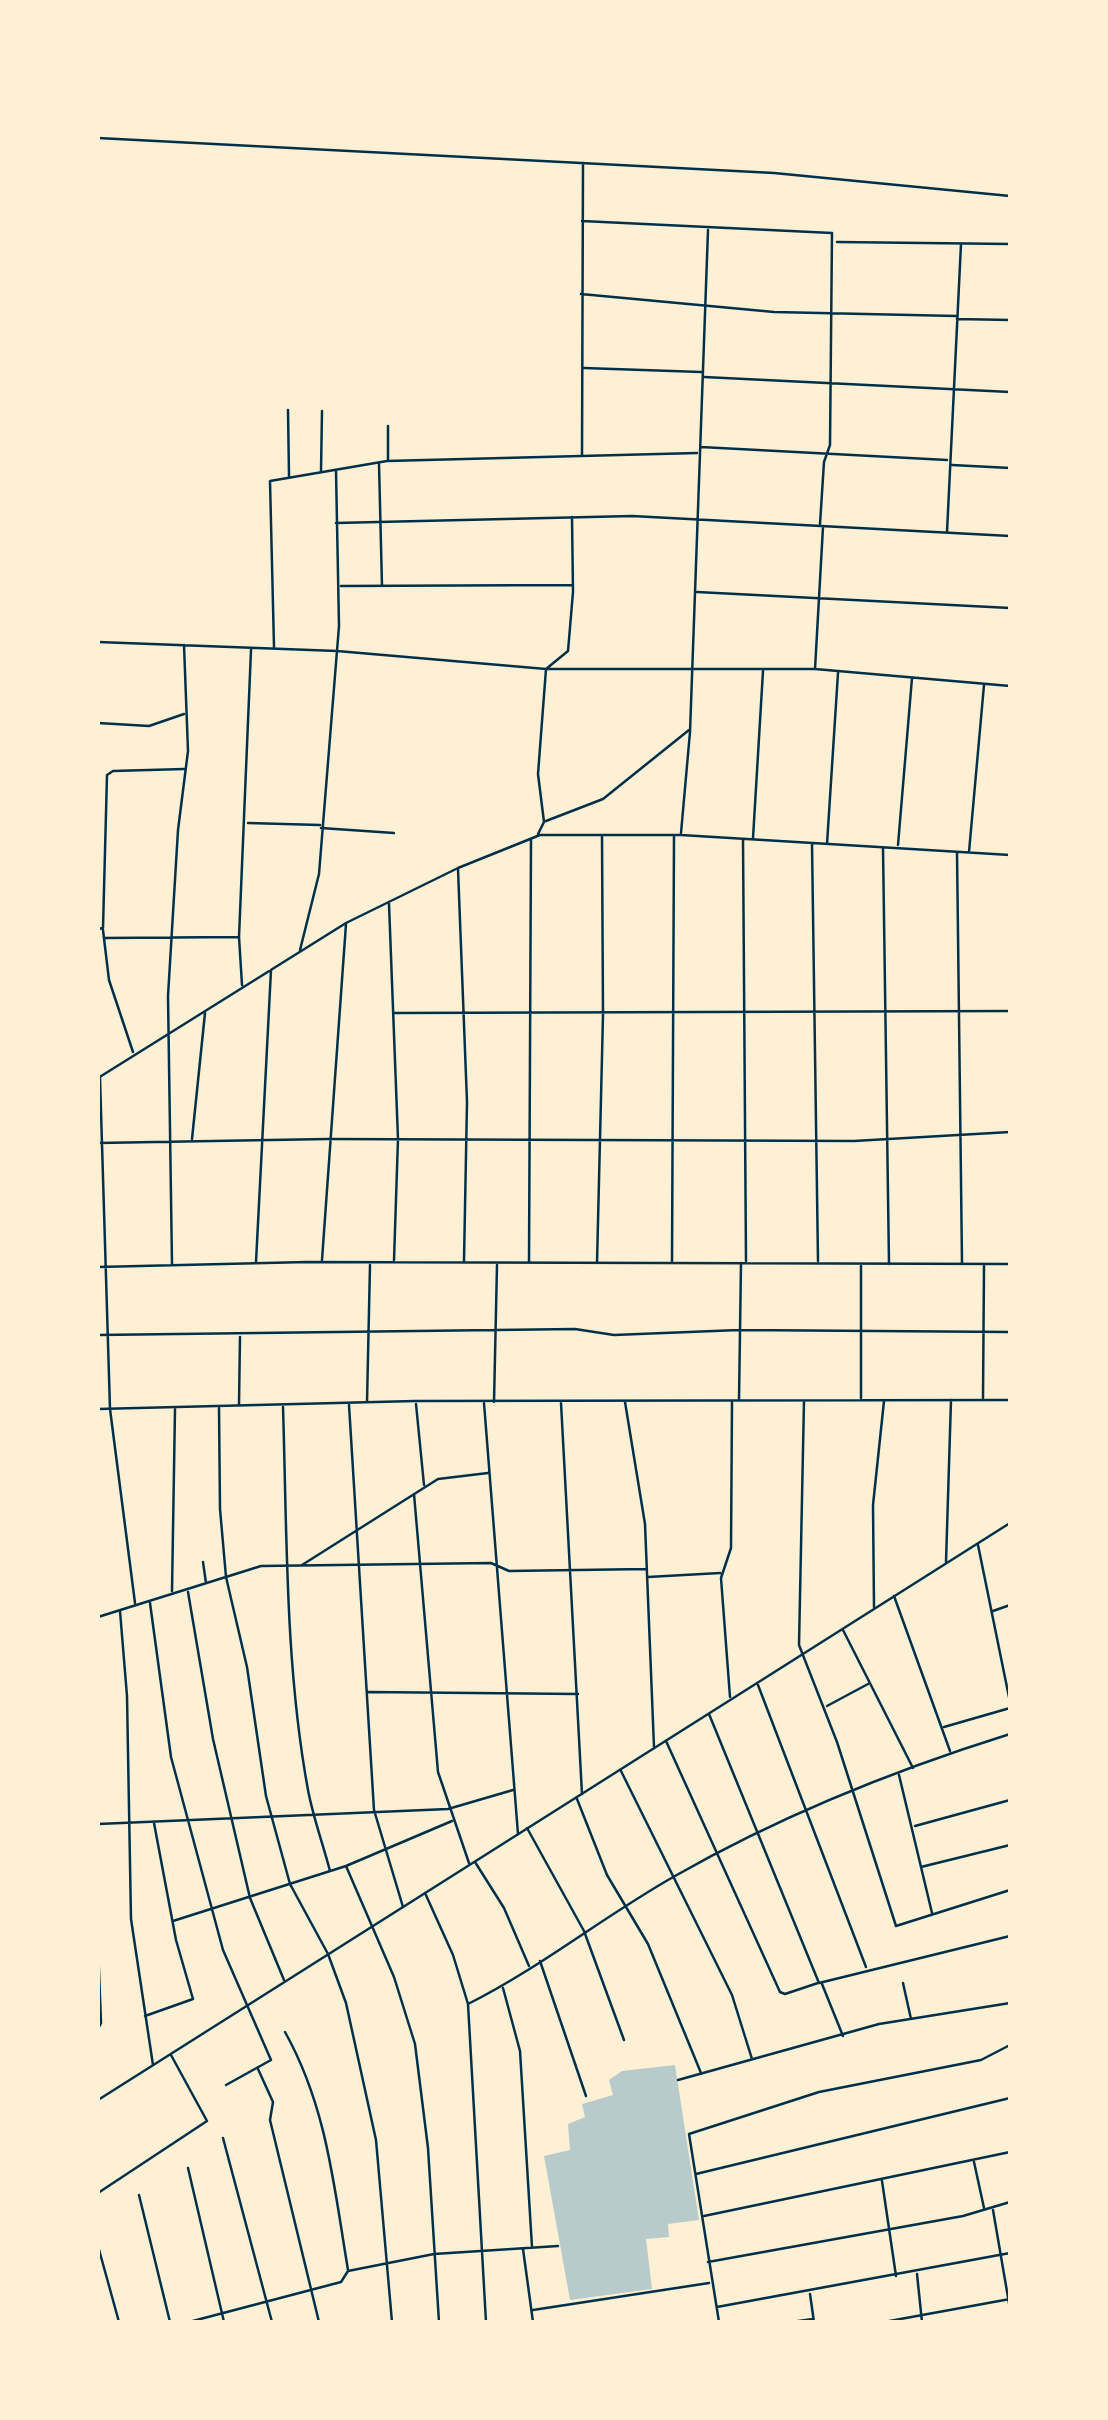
<!DOCTYPE html>
<style>
body{margin:0}
#map{position:relative;width:1108px;height:2420px;overflow:hidden;background:#fdf0d5;font-family:"Nunito Sans",sans-serif}
canvas{display:block}
.frame{position:absolute;inset:0;border:100px solid #fdf0d5;pointer-events:none}
</style>
<div id="map">
<canvas width="1108" height="2420"></canvas>
<div class="frame"></div>
</div>
<script>
const context = document.querySelector('canvas').getContext('2d');
context.lineJoin = 'round';
function fillPath(path, color) {
  context.fillStyle = color;
  context.fill(path, 'evenodd');
}
function strokePath(path, color, width, dash) {
  context.strokeStyle = color;
  context.lineWidth = width;
  context.lineCap = dash ? 'butt' : 'round';
  context.setLineDash(dash || []);
  context.stroke(path);
}
fillPath(new Path2D(`
 M 675,2065 L 699,2220 L 668,2224 L 669,2237 L 646,2239 L 652,2289 L 570,2300 L 544,2156 L 570,2150 L 568,2124 L 585,2117 L 582,2104 L 613,2095 L 609,2080 L 622,2071 Z`), '#b9caca');
strokePath(new Path2D(`
 M 98,138 L 774,173 L 1010,196
 M 582,221 L 832,233 L 830,445 L 824,462 L 820,524
 M 837,242 L 1010,244
 M 581,294 L 774,312 L 956,316
 M 957,319 L 1010,320
 M 584,368 L 701,372
 M 704,377 L 1010,392
 M 288,410 L 289,476
 M 701,447 L 947,460
 M 582,455 L 583,163
 M 388,460 L 388,426
 M 379,464 L 382,586
 M 952,465 L 1010,468
 M 321,471 L 322,411
 M 336,523 L 632,516 L 1010,536
 M 947,532 L 961,244
 M 341,586 L 573,585
 M 697,592 L 1010,608
 M 98,642 L 337,651 L 546,669 L 815,669 L 1010,686
 M 274,647 L 270,481 L 387,461 L 697,453
 M 815,669 L 823,527
 M 98,723 L 149,726 L 184,714
 M 546,821 L 603,799 L 689,730
 M 248,823 L 320,825
 M 321,828 L 394,833
 M 681,833 L 690,732 L 708,230
 M 538,834 L 544,822 L 538,774 L 546,669 L 568,651 L 573,592 L 572,517
 M 753,838 L 763,671
 M 743,839 L 746,1261
 M 812,844 L 818,1261
 M 827,844 L 838,673
 M 898,845 L 912,678
 M 883,848 L 889,1264
 M 957,852 L 962,1263
 M 969,852 L 984,685
 M 458,869 L 467,1102 L 464,1261
 M 389,904 L 398,1139 L 394,1260
 M 98,929 L 103,928 L 107,775 L 113,771 L 184,769
 M 103,930 L 109,980 L 133,1052
 M 239,937 L 251,650
 M 104,938 L 239,937 L 242,985
 M 300,950 L 319,874 L 339,626 L 336,471
 M 395,1013 L 1010,1011
 M 98,1078 L 346,923 L 458,868 L 540,835 L 681,835 L 1010,855
 M 100,1078 L 110,1409 L 135,1603
 M 192,1139 L 205,1013
 M 98,1143 L 328,1139 L 854,1141 L 1010,1132
 M 322,1260 L 346,924
 M 672,1261 L 674,835
 M 256,1262 L 271,970
 M 529,1262 L 531,840
 M 597,1263 L 603,1015 L 602,836
 M 172,1264 L 168,996 L 178,830 L 188,751 L 184,645
 M 861,1266 L 861,1398
 M 98,1267 L 307,1262 L 1010,1264
 M 98,1335 L 575,1329 L 614,1335 L 739,1330 L 1010,1332
 M 983,1398 L 984,1266
 M 739,1400 L 741,1263
 M 804,1401 L 799,1645 L 837,1742 L 896,1926 L 1010,1890
 M 367,1402 L 370,1265
 M 494,1402 L 497,1265
 M 625,1402 L 645,1524 L 654,1747
 M 484,1403 L 518,1834
 M 561,1403 L 582,1794
 M 239,1404 L 240,1337
 M 416,1404 L 424,1485
 M 349,1405 L 374,1810 L 403,1907
 M 283,1407 C 287,1533 285,1665 308,1790 C 313,1817 323,1844 330,1871
 M 219,1408 L 220,1509 L 226,1577 L 247,1667 L 266,1796 L 290,1884 L 328,1954 L 346,2003 L 376,2140 L 392,2322
 M 98,1409 L 415,1401 L 1010,1400
 M 414,1494 L 438,1772 L 469,1863
 M 978,1545 L 1010,1702
 M 203,1562 L 206,1583
 M 946,1562 L 951,1400
 M 302,1565 L 438,1479 L 488,1473
 M 648,1577 L 720,1573
 M 172,1591 L 175,1409
 M 188,1592 L 213,1739 L 250,1898 L 284,1980
 M 894,1596 L 950,1751
 M 150,1603 L 171,1757 L 223,1950 L 271,2060 L 226,2085
 M 874,1607 L 873,1505 L 884,1401
 M 120,1611 L 127,1696 L 131,1919 L 153,2065
 M 993,1611 L 1010,1605
 M 98,1617 L 261,1566 L 491,1563 L 509,1571 L 646,1569
 M 843,1630 L 913,1768
 M 758,1685 L 866,1967
 M 368,1692 L 578,1694
 M 730,1697 L 721,1578 L 731,1548 L 732,1402
 M 827,1706 L 868,1684
 M 709,1714 L 819,1983 L 1010,1936
 M 944,1727 L 1010,1708
 M 666,1741 L 780,1992 L 785,1994 L 818,1983
 M 621,1771 L 732,1995 L 752,2059
 M 899,1775 L 932,1913
 M 577,1799 L 607,1875 L 648,1944 L 701,2073
 M 98,1824 L 448,1809 L 513,1790
 M 915,1826 L 1010,1800
 M 527,1828 L 584,1931 L 624,2040
 M 475,1862 L 504,1908 L 529,1966
 M 346,1866 L 394,1977 L 415,2044 L 428,2148 L 439,2322
 M 921,1867 L 1010,1845
 M 425,1893 L 453,1955 L 468,2004 L 486,2322
 M 173,1921 L 346,1866 L 452,1821
 M 98,1945 L 101,2023 L 98,2029
 M 540,1961 L 586,2096
 M 903,1983 L 911,2019
 M 822,1984 L 843,2036
 M 503,1988 L 520,2051 L 532,2247
 M 468,2004 C 540,1968 604,1916 675,1876 C 780,1816 895,1770 1010,1734
 M 145,2016 L 193,1999 L 176,1940 L 154,1823
 M 285,2032 C 327,2107 334,2187 348,2270
 M 258,2069 L 273,2102 L 270,2120 L 319,2322
 M 678,2080 L 879,2024 L 1010,2003
 M 223,2138 L 272,2322
 M 974,2162 L 984,2208
 M 188,2168 L 224,2322
 M 696,2174 L 1010,2098
 M 882,2181 L 896,2276
 M 98,2193 L 207,2121 L 171,2055
 M 139,2195 L 170,2322
 M 993,2210 L 1010,2309
 M 704,2216 L 1010,2152
 M 98,2246 L 119,2322
 M 523,2249 L 533,2322
 M 708,2262 L 963,2216 L 1010,2202
 M 917,2274 L 922,2322
 M 810,2294 L 814,2322
 M 717,2307 L 1010,2253
 M 533,2310 L 709,2283
 M 189,2322 L 341,2282 L 348,2271 L 434,2254 L 558,2246
 M 719,2322 L 689,2134 L 819,2092 L 981,2060 L 1010,2045
 M 791,2322 L 813,2319
 M 884,2322 L 1010,2299`), '#003049', 2.5);
strokePath(new Path2D(`
 M 98,2100 L 1010,1523`), '#003049', 2.5);
</script>
